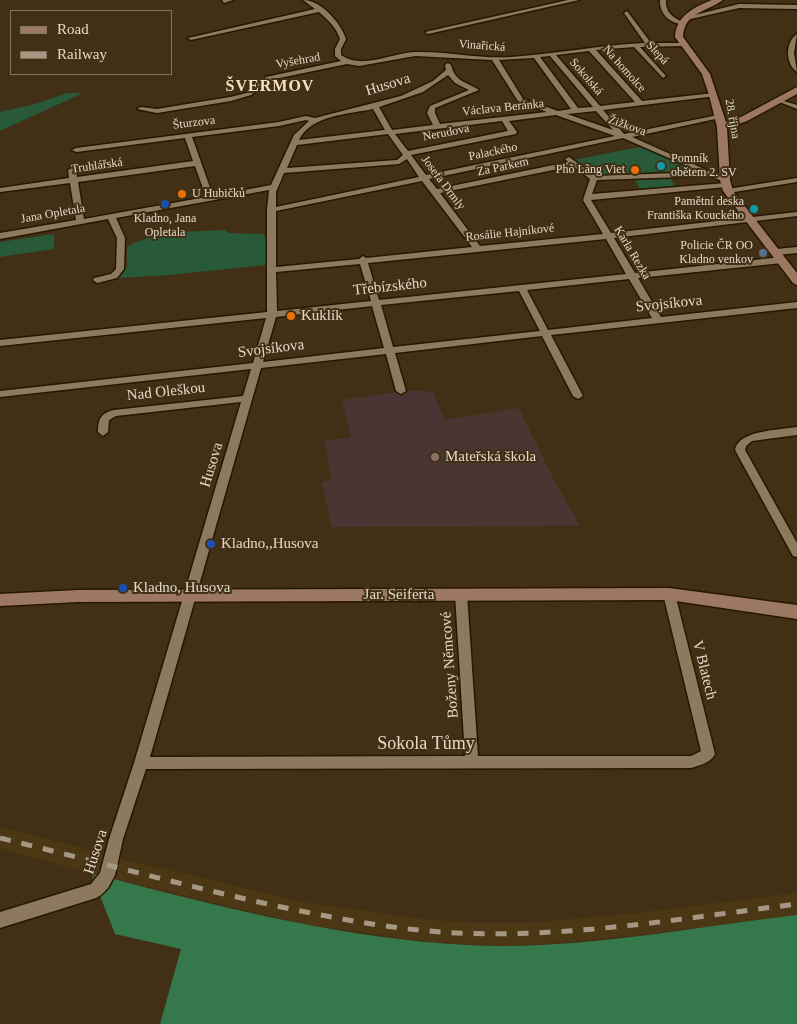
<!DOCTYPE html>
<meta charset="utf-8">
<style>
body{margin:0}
#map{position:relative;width:797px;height:1024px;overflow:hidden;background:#413015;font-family:Georgia,serif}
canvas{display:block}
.legend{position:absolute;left:10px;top:10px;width:162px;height:65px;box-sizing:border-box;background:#413015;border:1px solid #82745d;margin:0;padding:6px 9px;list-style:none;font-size:15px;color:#e3d9c9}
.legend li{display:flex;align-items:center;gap:10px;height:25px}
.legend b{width:25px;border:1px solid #82745d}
</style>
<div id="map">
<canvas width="797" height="1024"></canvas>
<ul class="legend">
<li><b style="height:6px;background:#9c7863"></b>Road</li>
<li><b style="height:6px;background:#a49783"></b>Railway</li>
</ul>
</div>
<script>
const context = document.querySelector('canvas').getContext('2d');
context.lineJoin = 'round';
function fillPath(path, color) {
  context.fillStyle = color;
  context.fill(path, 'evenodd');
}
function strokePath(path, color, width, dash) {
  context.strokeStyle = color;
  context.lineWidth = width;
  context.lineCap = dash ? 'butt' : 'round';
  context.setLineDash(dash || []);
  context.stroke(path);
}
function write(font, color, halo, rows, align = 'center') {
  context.font = font + ' Georgia,serif';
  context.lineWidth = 4;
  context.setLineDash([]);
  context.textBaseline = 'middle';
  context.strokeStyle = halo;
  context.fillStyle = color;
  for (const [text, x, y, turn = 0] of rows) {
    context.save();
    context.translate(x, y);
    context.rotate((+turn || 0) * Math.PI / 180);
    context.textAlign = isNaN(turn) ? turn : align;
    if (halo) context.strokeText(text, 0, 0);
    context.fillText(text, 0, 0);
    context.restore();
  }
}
fillPath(new Path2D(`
 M 0,827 L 135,862 L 308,903 L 431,920 L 480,923 L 527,923 L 637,913 L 797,893 L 797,915 L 643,935 L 560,943 L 505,946 L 429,942 L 303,924 L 126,882 L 37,859 L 0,848 Z`), '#4c3715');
fillPath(new Path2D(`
 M 408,390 L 433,392 L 445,420 L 519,408 L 554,480 L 580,526 L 332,527 L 322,482 L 332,480 L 324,441 L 351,437 L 342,400 Z`), '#493532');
fillPath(new Path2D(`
 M 67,93 L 83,93 L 0,131 L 0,112 L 35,104 Z
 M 644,146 L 699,171 L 596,176 L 574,160 Z
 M 671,179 L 676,188 L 641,191 L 635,180 Z
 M 225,230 L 229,233 L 264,234 L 267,246 L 266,265 L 169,275 L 119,278 L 127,266 L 127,247 C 155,230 193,232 225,230 Z
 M 54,234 L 54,249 L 0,257 L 0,242 Z`), '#285938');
fillPath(new Path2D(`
 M 91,873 C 223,908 366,945 503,946 C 599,946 701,926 797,915 L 797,1024 L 160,1024 L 181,949 L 115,934 Z`), '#35784b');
const street = new Path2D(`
 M 222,0 L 233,0 L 224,3 Z
 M 303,0 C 321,0 341,23 346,39 L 341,49 L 341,55 C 363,70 391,53 415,52 C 447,51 479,59 511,57 C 556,54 600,45 645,43 L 624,13 L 627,11 L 651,43 L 685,43 L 686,44 L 683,46 L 640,47 L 665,75 L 666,76 L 663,78 L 634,47 L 596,50 L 642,101 L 714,93 L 717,95 L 716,96 L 603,110 L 624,134 L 723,114 L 723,118 L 720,118 L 632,137 L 729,180 L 725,182 L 709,176 L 597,180 L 592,194 L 726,183 L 730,185 L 726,187 L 591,200 L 611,233 L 797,212 L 797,216 L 614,238 L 635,273 L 782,257 L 786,260 L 782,263 L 638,278 L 661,317 L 797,302 L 797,308 L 551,335 L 583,396 L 578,399 L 573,396 L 542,336 L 395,353 L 406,391 L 401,394 L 396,391 L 386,354 L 261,368 L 150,757 L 465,756 L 455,594 L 457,591 L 465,591 L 467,594 L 478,756 L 691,756 L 701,751 L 663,594 L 665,591 L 673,591 L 675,594 L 715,754 C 711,763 700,765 691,768 L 146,769 L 123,839 L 115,875 L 108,888 L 101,895 L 96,898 L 0,928 L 0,912 L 91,884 L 100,873 L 109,839 L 134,763 L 241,402 L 116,416 L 109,420 L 108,432 L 103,436 L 98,432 C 98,419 101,413 114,410 L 243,396 L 251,369 L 0,397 L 0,391 L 253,363 L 266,318 L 0,346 L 0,340 L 267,312 L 267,210 L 269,190 L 116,218 L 125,238 L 124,269 L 117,278 L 97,283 L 93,280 L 94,278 L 111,274 L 116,269 L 117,238 L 108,219 L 0,239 L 0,233 L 76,220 L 70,183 L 0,192 L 0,188 L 69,178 L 68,170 L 72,168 L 76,170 L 77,177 L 193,161 L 185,138 L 76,152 L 72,150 L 76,148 L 279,122 L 306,116 L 315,118 L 401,96 L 433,81 L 446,70 L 445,65 L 448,63 L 451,65 C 455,82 467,82 479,90 L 435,108 L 435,113 L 440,124 L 547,112 L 518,101 L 492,60 L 415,56 L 359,66 L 347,64 L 270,80 L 251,95 L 231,101 L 157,113 L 137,109 L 141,107 L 157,109 L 230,97 L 247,93 L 266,77 L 341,61 L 335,56 L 335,49 L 340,39 C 336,27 328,20 319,12 L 191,40 L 188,38 L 315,9 ZM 589,51 L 635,102 L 600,106 L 556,55 ZM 550,56 L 593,107 L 578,108 L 540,57 ZM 533,58 L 534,58 L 571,109 L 558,111 L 523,99 L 499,60 ZM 448,75 L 455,83 L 469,90 L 430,106 L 427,113 L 433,125 L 392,130 L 379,107 L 423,92 ZM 373,109 L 385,130 L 299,140 C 311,115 349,114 373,109 ZM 596,111 L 613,130 L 567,114 ZM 556,115 L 615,136 L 426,175 L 411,155 L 516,134 L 517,132 L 509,121 ZM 306,120 L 309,121 L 294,135 L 271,185 L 213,196 L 192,137 L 279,126 ZM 502,121 L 508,131 L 408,151 L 395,134 ZM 388,134 L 403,155 L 397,160 L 287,168 L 297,145 ZM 623,138 L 701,172 L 596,176 L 569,157 L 565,159 L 568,162 L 437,189 L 429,179 ZM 407,159 L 419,177 L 276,207 L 276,192 L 284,173 L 399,164 ZM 195,166 L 206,197 L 84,219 L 78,182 ZM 573,166 L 590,179 L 583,200 L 603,234 L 480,246 L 440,193 ZM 422,181 L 472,247 L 366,258 L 363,256 L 359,259 L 276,267 L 276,211 ZM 606,239 L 626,274 L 379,300 L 368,263 ZM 360,264 L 371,301 L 277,311 L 276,272 ZM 629,279 L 652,318 L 548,330 L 527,290 ZM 519,291 L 540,331 L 393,347 L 381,305 ZM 372,306 L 384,348 L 263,362 L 276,317 Z
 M 568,0 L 579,0 L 428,34 L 425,32 Z
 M 660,0 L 666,0 C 665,12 673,18 683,22 L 683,24 C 670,24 659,13 660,0 Z
 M 739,4 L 797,5 L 797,9 L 739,8 L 686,20 L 683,18 Z
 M 797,34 L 794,53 L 797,72 C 785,64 785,42 797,34 Z
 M 777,99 L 797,105 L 797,109 L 777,101 Z
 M 797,178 L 797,182 L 728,193 L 724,191 L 728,189 Z
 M 797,247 L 797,253 L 777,255 L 773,252 L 777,249 Z
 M 797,427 L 797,435 L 752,441 L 746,446 L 745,450 L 797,543 L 797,557 L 793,556 L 735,450 C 738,430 780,430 797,427 Z`);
const secondary = new Path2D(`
 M 712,0 L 723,0 C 707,12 684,12 683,37 L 710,74 L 726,122 L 741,117 L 797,87 L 797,94 L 747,121 L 727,128 L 730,180 L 733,191 L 797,273 L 797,285 L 793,283 L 723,191 L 720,180 L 717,127 L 709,95 L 702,74 L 675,37 C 676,16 694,7 712,0 Z
 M 669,588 L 797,605 L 797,619 L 669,600 L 78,602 L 0,606 L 0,594 L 78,590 Z`);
strokePath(street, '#271700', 3);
strokePath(secondary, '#271700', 3);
fillPath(street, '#8d795d');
fillPath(secondary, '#9c7863');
strokePath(new Path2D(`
 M 0,838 C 91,860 181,885 272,905 C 333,918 395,930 457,933 C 571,938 684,918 797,904`), '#a49783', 5, [11, 11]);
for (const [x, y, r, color] of [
 [661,166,5,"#0f9aa8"],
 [635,170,5,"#e8710a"],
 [182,194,5,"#e8710a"],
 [165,204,5,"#1a4fb4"],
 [754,209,5,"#0f9aa8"],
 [763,253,5,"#5c6f8a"],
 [291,316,5,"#e8710a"],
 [435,457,5,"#8d6e63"],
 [211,544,5,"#1a4fb4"],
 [123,588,5,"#1a4fb4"]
]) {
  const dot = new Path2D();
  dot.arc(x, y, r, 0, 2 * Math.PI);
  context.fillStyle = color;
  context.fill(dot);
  strokePath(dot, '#413015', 2);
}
write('12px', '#e3d9c9', '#413015', [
 ["Vinařická",482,46,4],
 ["Slepá",657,53,47],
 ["Vyšehrad",298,61,-10],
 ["Na homolce",624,69,48],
 ["Sokolská",586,77,49],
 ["Václava Beránka",503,108,-6],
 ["28. října",732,119,80],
 ["Šturzova",194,123,-7],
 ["Žižkova",627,126,19],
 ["Nerudova",446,133,-11],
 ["Palackého",493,152,-12],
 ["Truhlářská",97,166,-8],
 ["Za Parkem",503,167,-12],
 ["Josefa Drmly",443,183,53],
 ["Jana Opletala",53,214,-10],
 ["Rosálie Hajníkové",510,233,-6],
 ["Karla Rezka",632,253,59]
]);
write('12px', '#e3d9c9', '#413015', [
 ["Pomník",671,159,"left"],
 ["obětem 2. SV",671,173,"left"],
 ["Phõ Lãng Viet",625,170],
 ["U Hubičků",192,194,"left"],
 ["Pamětní deska",744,202],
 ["Františka Kouckého",744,216],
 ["Kladno, Jana",165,219,"center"],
 ["Opletala",165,233,"center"],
 ["Policie ČR OO",753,246],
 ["Kladno venkov",753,260]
], 'right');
write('15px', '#e3d9c9', '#413015', [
 ["Husova",388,85,-17],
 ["Třebízského",390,287,-6],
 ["Svojsíkova",669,304,-6],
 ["Svojsíkova",271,349,-7],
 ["Nad Oleškou",166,392,-6],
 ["Husova",212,465,-73],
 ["Jar. Seiferta",399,595],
 ["Boženy Němcové",450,665,-94],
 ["V Blatech",704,670,76],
 ["Husova",96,852,-72]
]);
write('15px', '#e3d9c9', '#413015', [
 ["Kuklík",301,316],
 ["Mateřská škola",445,457],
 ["Kladno,,Husova",221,544],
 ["Kladno, Husova",133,588]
], 'left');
context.letterSpacing = '1px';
write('bold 16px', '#f6e1c1', '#413015', [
 ["ŠVERMOV",270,87]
]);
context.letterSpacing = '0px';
write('18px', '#e3d9c9', '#413015', [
 ["Sokola Tůmy",426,744]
]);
</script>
